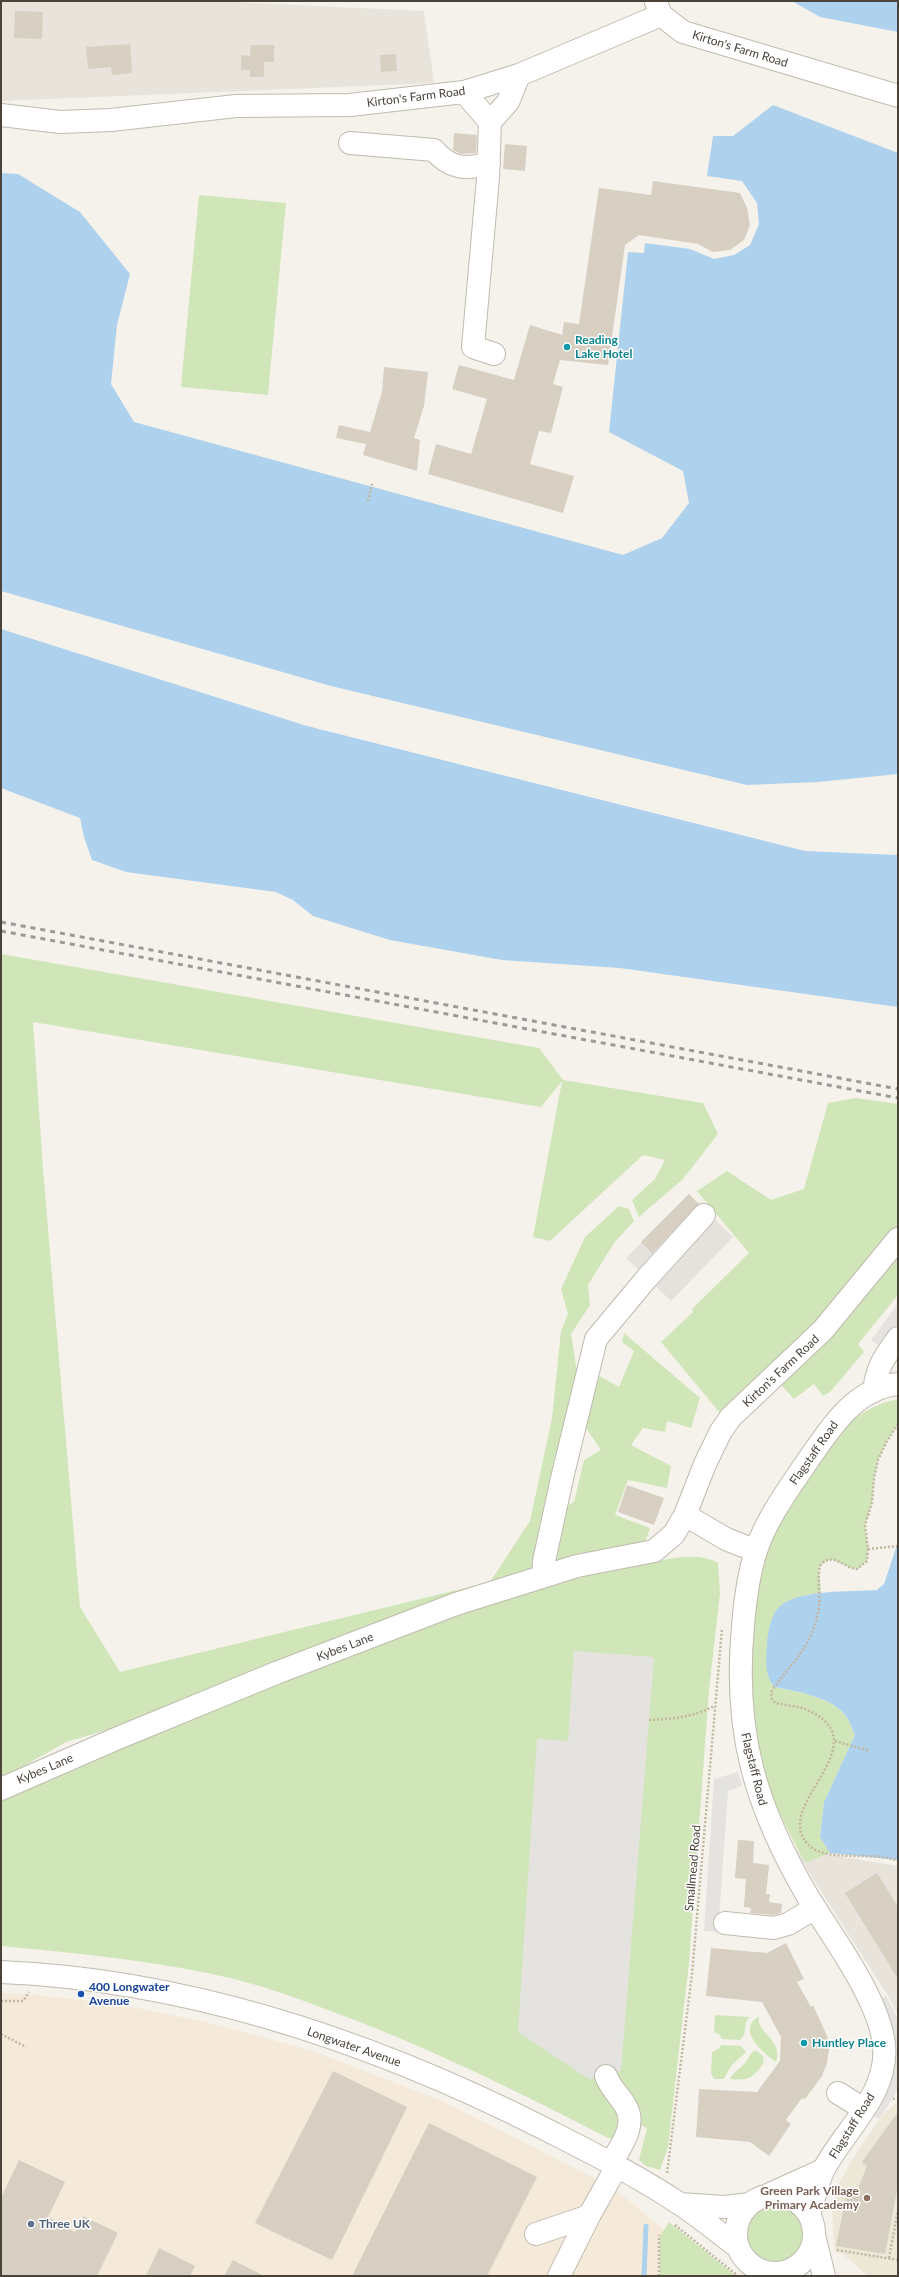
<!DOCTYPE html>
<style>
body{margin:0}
#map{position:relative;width:899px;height:2277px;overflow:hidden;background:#f5f2ec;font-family:Lato,sans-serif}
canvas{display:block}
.frame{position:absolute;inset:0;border:2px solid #49433a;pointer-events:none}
</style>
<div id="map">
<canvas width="899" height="2277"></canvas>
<div class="frame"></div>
</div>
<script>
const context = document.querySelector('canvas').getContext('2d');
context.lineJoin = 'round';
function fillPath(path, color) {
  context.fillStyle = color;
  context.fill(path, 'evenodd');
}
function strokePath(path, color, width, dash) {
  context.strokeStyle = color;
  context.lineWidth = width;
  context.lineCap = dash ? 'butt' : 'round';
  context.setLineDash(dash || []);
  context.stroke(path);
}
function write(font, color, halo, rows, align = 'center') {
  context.font = font + ' Lato,sans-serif';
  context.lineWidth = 3;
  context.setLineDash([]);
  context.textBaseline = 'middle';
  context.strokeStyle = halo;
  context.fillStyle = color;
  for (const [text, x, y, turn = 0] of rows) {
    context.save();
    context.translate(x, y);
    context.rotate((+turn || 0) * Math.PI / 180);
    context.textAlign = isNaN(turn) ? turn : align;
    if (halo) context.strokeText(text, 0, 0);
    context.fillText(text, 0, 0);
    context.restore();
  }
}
fillPath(new Path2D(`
 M 1,1 L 209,1 L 424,11 L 434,83 L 1,101 Z
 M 794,1849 L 898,1866 L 898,2015 L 888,1996 Z`), '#e8e4db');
fillPath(new Path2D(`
 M 1,1993 L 28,1994 L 117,2004 L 206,2022 L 313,2051 L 442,2101 L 596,2179 L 623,2196 L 721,2276 L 1,2276 Z`), '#f5ead9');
fillPath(new Path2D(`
 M 689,1194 L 733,1237 L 671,1301 L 626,1258 Z`), '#e5e2dd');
fillPath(new Path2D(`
 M 898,2102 L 898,2276 L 868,2276 L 843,2254 L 835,2252 L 832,2212 L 838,2185 L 858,2150 L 885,2112 Z`), '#ede7d7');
fillPath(new Path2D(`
 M 199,195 L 286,203 L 268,395 L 181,387 Z
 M 1,954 L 539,1048 L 563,1080 L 703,1103 L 718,1134 L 683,1179 L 639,1217 L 632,1200 L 655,1179 L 665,1160 L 643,1155 L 550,1241 L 533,1237 L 562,1081 L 541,1107 L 33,1022 L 43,1169 L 80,1607 L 120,1672 L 490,1582 L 530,1521 L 552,1418 L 561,1331 L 568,1314 L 561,1289 L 585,1237 L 619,1206 L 629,1209 L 634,1221 L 614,1243 L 588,1285 L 590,1305 L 571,1334 L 577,1372 L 561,1509 L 574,1502 L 584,1460 L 601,1450 L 584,1425 L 596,1374 L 619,1387 L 634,1351 L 622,1342 L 624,1333 L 700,1398 L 691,1428 L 667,1421 L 665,1432 L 643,1428 L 631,1445 L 671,1466 L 667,1488 L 628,1480 L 615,1515 L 650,1528 L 637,1565 C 662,1561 695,1550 718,1563 L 720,1594 L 709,1690 L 689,1963 L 668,2147 L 660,2170 L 646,2166 L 639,2160 L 647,2128 L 625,2117 L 615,2140 L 606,2137 C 515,2090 424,2045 328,2010 C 296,1998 264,1986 230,1978 C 157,1961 76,1953 1,1946 L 1,1795 L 131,1723 L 66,1742 L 1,1779 Z
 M 856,1098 L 898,1104 L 898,1295 L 858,1344 L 864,1352 L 830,1392 L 823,1396 L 814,1384 L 794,1399 L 770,1373 L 720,1413 L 661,1342 L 693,1312 L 692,1309 L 749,1253 L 697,1191 L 727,1171 L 771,1200 L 804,1189 L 828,1103 Z
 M 898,1399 L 898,1424 L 887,1441 L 878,1460 L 874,1478 L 872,1503 L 865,1525 L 868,1549 L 867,1561 L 857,1569 L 851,1568 L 831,1559 L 821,1564 L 819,1569 L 821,1593 L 805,1595 L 774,1687 C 796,1691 831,1697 845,1715 C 850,1721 852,1729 855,1735 L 824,1802 L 820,1837 L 830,1853 L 806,1863 C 756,1778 742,1714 755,1616 C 758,1593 759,1569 768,1548 C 778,1521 795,1498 810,1475 C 834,1438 852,1409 898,1399 Z
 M 715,2015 L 749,2017 L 746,2022 L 744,2035 L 740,2040 L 722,2039 L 719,2034 L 714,2032 Z
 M 759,2016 L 759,2024 C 767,2038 782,2044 776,2062 C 762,2052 736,2030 759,2016 Z
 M 721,2045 L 741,2046 L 746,2052 L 731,2066 L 724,2079 L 714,2079 L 711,2073 L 712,2052 L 720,2048 Z
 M 755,2050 L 763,2056 L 764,2062 C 754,2078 748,2081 730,2079 C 734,2071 740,2069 745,2063 C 750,2057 749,2054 755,2050 Z
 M746 2234a31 31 0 1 1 62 0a31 31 0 1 1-62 0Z
 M 669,2222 L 736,2276 L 660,2276 L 660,2236 Z`), '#d0e6b8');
fillPath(new Path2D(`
 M 898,1304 L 898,1338 L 888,1352 L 871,1340 Z
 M 574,1651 L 654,1657 L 621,2071 L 589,2079 L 518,2032 L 537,1739 L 568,1741 Z
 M 738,1772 L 742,1786 L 728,1791 L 718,1932 L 704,1931 L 714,1779 Z
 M 886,1996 L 898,2019 L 898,2090 L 879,2119 L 869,2112 L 885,2092 L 893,2076 L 894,2064 L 875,2002 Z`), '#e4e3e0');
fillPath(new Path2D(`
 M 792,1 L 898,1 L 898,32 L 820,17 Z
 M 773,105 L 898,153 L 898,774 L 818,782 L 747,785 L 331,686 L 1,591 L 1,173 L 18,174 L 80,212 L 130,274 L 117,325 L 111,384 L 134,422 L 623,555 L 662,538 L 689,503 L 683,471 L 609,432 L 628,252 L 644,253 L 645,243 L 690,249 L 714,259 L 734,255 L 750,245 L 759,224 L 757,203 L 742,181 L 707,176 L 713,136 L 733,136 Z
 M 1,629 L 307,726 L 805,851 L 898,855 L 898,1007 L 620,968 L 502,960 L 390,940 L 313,916 L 293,900 L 276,892 L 126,872 L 92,860 L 84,837 L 80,818 L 1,788 Z
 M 898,1542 L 898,1860 L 830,1853 L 820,1837 L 824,1802 L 855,1735 C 852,1729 850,1721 845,1715 C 831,1697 796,1691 774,1687 C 764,1673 766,1660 767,1643 C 768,1632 771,1614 780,1606 C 800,1589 851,1592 877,1590 L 884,1584 Z`), '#aed1ed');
strokePath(new Path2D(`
 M 644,2276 L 646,2226`), '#aed1ed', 5);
fillPath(new Path2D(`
 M 15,11 L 43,12 L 42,39 L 14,38 Z
 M 130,44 L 132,73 L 112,75 L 111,67 L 88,69 L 86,47 Z
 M 251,45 L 274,45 L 274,62 L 264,62 L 264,77 L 250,77 L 250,70 L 241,70 L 241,55 L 250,56 Z
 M 396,54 L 397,71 L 381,72 L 380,55 Z
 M 454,133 L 477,135 L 476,153 L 461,154 L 453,150 Z
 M 505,144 L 527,146 L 525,171 L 503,169 Z
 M 653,181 L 740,193 L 747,208 L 750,225 L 744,240 L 730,250 L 713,252 L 698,244 L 639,235 L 625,245 L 608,365 L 560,360 L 553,384 L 563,387 L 551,433 L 539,431 L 530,464 L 574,476 L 563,513 L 428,474 L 436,444 L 471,454 L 487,399 L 452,389 L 459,365 L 514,380 L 530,325 L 562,335 L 564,322 L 579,324 L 599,188 L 651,195 Z
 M 384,367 L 428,372 L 424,406 L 414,438 L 420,440 L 417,471 L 363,455 L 366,444 L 336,438 L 339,425 L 370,432 L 382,392 Z
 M 689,1194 L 699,1204 L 652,1253 L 641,1242 Z
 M 627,1485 L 664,1498 L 654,1525 L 618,1512 Z
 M 738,1840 L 754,1841 L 753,1863 L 769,1865 L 766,1894 L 770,1894 L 769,1902 L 782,1904 L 781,1913 L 773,1915 L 750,1913 L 751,1908 L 744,1907 L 746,1879 L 735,1878 Z
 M 877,1873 L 898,1907 L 898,1979 L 845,1893 Z
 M 786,1943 L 804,1979 L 797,1982 L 811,2007 L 813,2005 L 827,2036 L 829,2050 L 827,2063 L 822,2076 L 805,2099 L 802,2098 L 786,2120 L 791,2124 L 769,2156 L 750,2142 L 696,2137 L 699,2089 L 757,2092 L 780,2061 L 781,2037 L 762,2002 L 706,1996 L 711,1948 L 767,1953 Z
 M 333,2071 L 407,2107 L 332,2260 L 255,2223 Z
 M 898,2112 L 898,2185 L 885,2254 L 836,2246 L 847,2193 L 856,2194 L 867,2166 L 862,2162 Z
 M 429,2123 L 537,2177 L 487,2276 L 352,2276 Z
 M 19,2160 L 65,2182 L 48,2217 L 75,2232 L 83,2216 L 118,2233 L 97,2276 L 1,2276 L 1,2198 Z
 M 159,2248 L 195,2266 L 190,2276 L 146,2276 Z
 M 233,2260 L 264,2276 L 224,2276 Z`), '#d6cfc2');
const minor = new Path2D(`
 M 656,2 L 661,15 L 683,32 L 898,96
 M 464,92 L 490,122 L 488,178 L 473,347 L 494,354
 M 1,115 L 60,122 L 111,120 L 236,106 L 350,105 L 464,92 L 519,75 L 661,15
 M 490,122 L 508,102 L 519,75
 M 350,143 L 434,150 C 450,169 466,170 489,163
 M 874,1391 C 877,1366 884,1358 898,1338
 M 685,1515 L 726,1539 L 756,1551
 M 543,1577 L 544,1561 L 563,1474 L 596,1339 L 647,1278 L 704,1215
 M 1,1789 L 118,1738 L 276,1673 L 456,1604 L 577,1566 L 654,1551 L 674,1534 L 685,1515 L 705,1464 L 721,1431 L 731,1417 L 823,1330 L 898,1239
 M 725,1923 L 774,1928 L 788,1924 L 815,1908
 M 1,1972 C 192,1980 378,2044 547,2130 C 592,2153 638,2176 680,2204 C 700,2217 719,2233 738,2247
 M 606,2076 C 612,2091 619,2094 626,2107 C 637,2126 620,2147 611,2163
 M 838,2093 L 864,2109
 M 768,2195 L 823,2170
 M736 2234a39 39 0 1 1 78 0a39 39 0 1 1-78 0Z
 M 680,2204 L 724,2207 L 750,2204
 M 809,2214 C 814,2200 817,2183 824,2169 C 845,2129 889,2094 884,2044 C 878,1997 833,1938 808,1897 C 755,1806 733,1732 743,1626 C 745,1601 748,1576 756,1551 C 765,1522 785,1494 802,1469 C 826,1435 852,1388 898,1384
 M 536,2234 L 589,2216 L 617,2166
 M 814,2235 L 824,2276
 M 559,2276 L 589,2216`);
strokePath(minor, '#c0baaf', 24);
strokePath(new Path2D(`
 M 368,501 L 372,484
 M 898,1424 L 887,1441 L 878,1460 L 874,1478 L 872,1503 L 865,1525 L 868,1549 L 867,1561 L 857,1569 C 843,1568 835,1552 821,1564 C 816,1577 821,1593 819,1607 C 812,1649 793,1660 771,1692 L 772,1699 L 775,1703 C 785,1705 796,1706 805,1709 C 887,1743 764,1808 811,1847 C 828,1862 878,1851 898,1861
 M 868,1549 L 898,1546
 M 649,1720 C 673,1719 694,1717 714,1706
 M 835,1741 L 870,1751
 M 1,2001 L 23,2001 L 29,1992
 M 1,2034 L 26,2047
 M 893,2099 L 898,2098
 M 667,2173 L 692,1974 L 722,1629
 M 675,2225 L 738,2276
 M 837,2250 L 898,2260
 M 889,2258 L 898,2210
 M 659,2276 L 659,2235`), '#c1b6a1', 2.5, [2, 2]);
strokePath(minor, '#fff', 22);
strokePath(new Path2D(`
 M 1,922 L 898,1089
 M 1,931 L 898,1098`), '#9a9a9a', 3, [5, 5]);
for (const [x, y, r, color] of [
 [567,347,4,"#0f9aa8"],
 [81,1994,4,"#1a4fb4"],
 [804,2043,4,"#0f9aa8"],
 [867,2198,4,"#8d6e63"],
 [31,2224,4,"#5c6f8a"]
]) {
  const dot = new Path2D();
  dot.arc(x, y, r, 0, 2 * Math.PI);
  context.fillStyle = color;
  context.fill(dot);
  strokePath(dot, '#fff', 1.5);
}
write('12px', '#49433a', '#fff', [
 ["Kirton's Farm Road",740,49,17],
 ["Kirton's Farm Road",416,97,-7],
 ["Kirton's Farm Road",781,1371,-43],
 ["Flagstaff Road",814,1453,-55],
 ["Kybes Lane",345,1647,-21],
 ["Kybes Lane",45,1769,-23],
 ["Flagstaff Road",754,1769,76],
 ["Smallmead Road",693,1868,-85],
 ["Longwater Avenue",354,2047,19],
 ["Flagstaff Road",852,2126,-58]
]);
write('bold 12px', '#0d838f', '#fff', [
 ["Reading",575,340],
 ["Lake Hotel",575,354],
 ["Huntley Place",812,2043]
], 'left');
write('bold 12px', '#164399', '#fff', [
 ["400 Longwater",89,1987],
 ["Avenue",89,2001]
], 'left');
write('bold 12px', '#785e54', '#fff', [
 ["Green Park Village",859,2191],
 ["Primary Academy",859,2205]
], 'right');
write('bold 12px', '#4e5e75', '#fff', [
 ["Three UK",39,2224]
], 'left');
</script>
